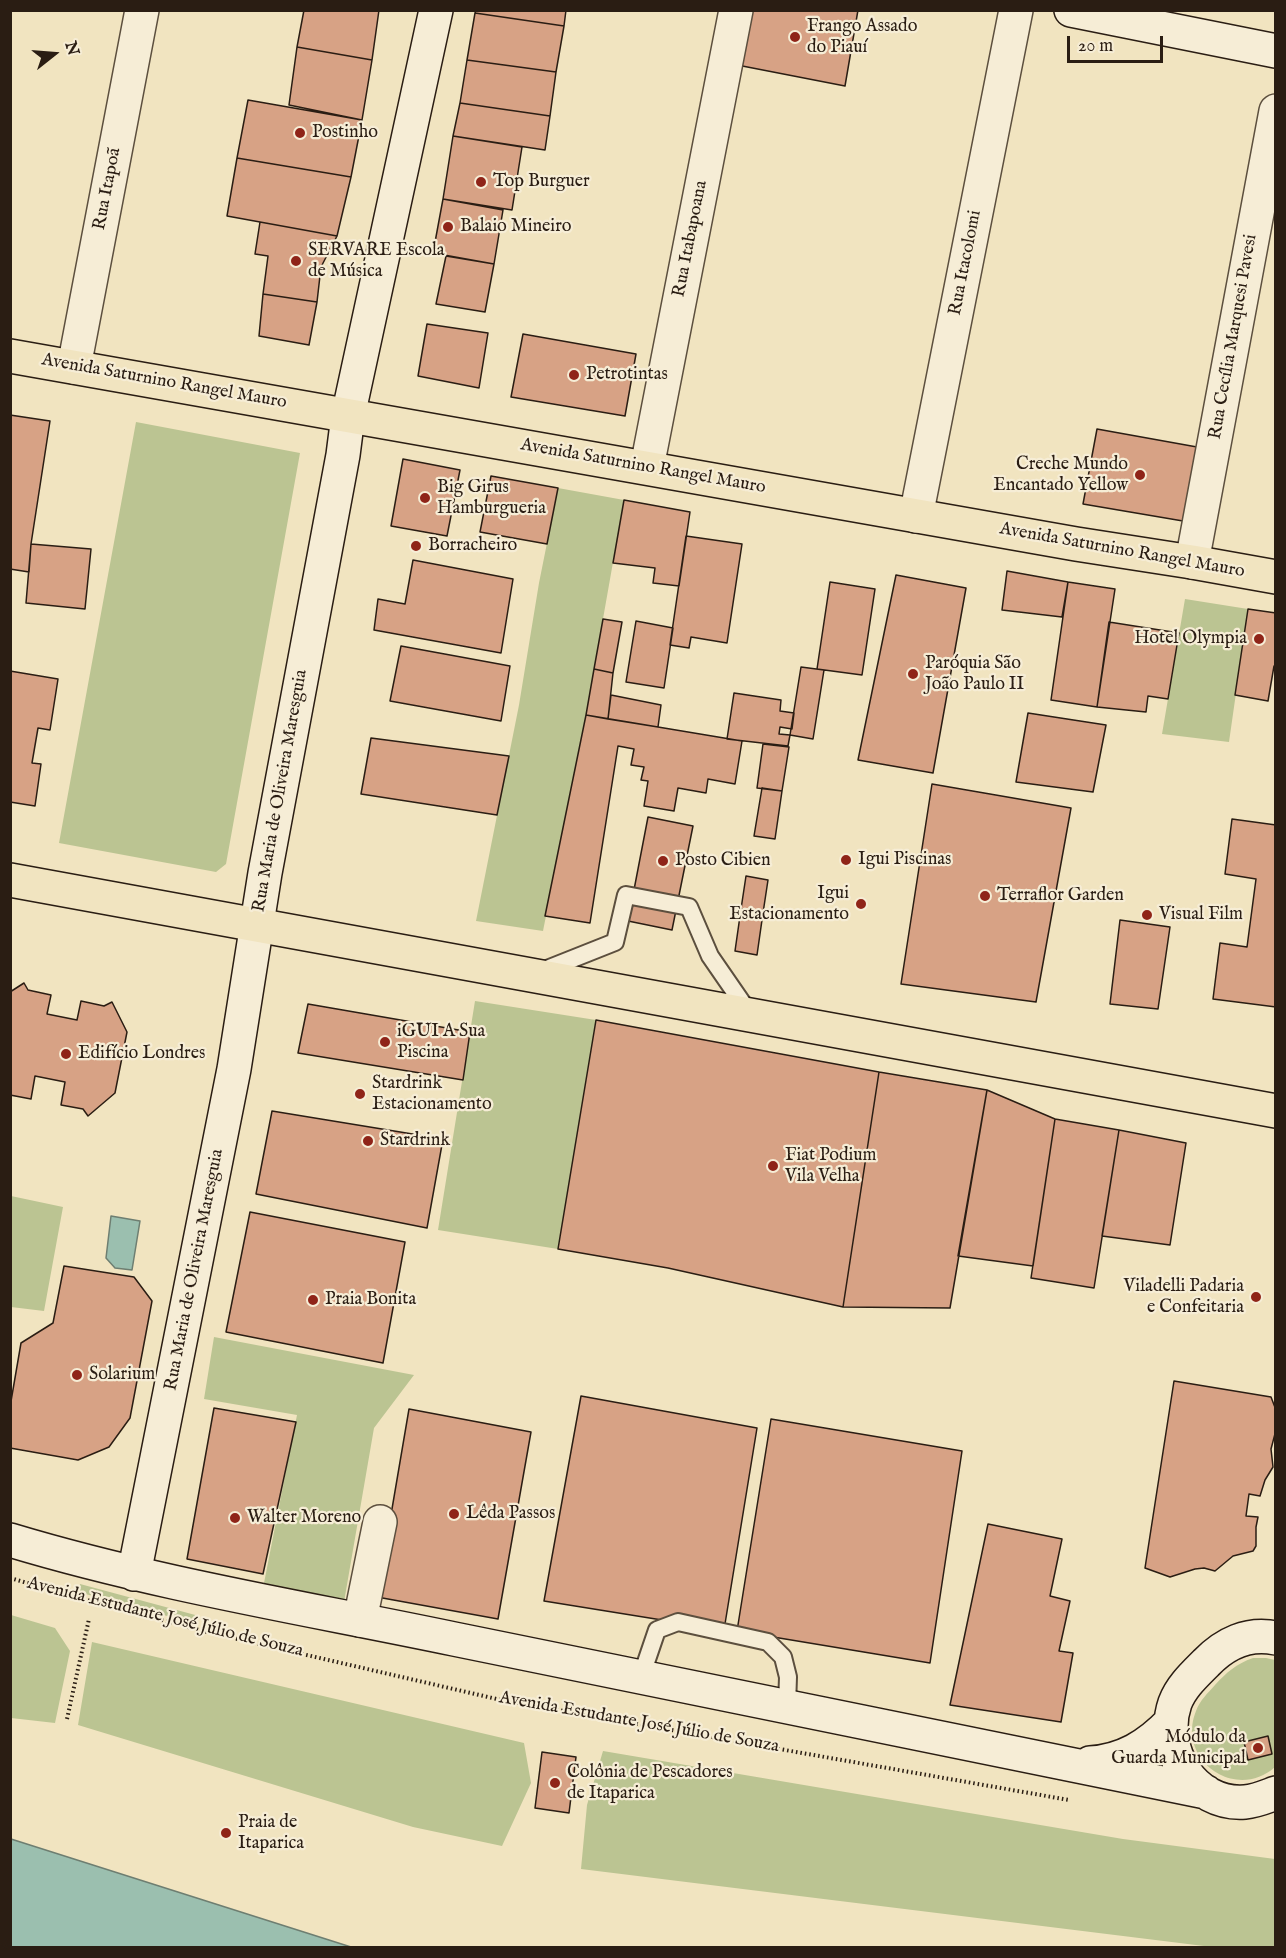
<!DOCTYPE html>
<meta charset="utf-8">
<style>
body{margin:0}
#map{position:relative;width:1286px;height:1958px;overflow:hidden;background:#f1e4c0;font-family:"IM FELL English",serif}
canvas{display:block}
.frame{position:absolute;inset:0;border:12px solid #2a1d13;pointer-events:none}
.north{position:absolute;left:24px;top:24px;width:60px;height:60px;-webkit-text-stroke:4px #f6edd6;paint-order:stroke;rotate:73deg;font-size:16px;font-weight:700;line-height:24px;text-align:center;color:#2a1d13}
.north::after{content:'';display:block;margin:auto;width:21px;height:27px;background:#2a1d13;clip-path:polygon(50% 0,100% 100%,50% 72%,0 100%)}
.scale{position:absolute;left:1067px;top:36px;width:96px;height:27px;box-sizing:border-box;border:3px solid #2a1d13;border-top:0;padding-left:8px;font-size:18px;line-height:21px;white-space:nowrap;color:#2a1d13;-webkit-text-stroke:4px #f6edd6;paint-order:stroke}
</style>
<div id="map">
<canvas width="1286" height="1958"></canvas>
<div class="frame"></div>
<div class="north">N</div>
<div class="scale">20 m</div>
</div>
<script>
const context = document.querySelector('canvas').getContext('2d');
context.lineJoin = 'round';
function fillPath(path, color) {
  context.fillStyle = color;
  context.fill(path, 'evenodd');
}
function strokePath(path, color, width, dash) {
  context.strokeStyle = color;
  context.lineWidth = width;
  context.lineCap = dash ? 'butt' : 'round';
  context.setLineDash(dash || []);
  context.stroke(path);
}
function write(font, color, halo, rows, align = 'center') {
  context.font = font + ' "IM FELL English",serif';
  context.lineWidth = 4.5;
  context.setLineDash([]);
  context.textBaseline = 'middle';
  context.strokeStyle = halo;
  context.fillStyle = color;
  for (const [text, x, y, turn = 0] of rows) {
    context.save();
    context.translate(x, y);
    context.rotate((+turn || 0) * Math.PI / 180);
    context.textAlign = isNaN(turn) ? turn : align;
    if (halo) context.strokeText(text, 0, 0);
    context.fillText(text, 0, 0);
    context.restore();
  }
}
fillPath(new Path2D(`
 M 136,422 L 300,453 L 226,864 L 216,872 L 59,843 Z
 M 558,488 L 624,500 L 586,715 L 543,931 L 476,921 L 519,705 L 539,583 Z
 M 1185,599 L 1248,609 L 1229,742 L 1162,734 Z
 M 475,1001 L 596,1020 L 558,1249 L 438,1230 Z
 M 11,1196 L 63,1207 L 44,1311 L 11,1307 Z
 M 214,1337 L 414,1375 L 374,1428 L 344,1602 L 264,1583 L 297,1415 L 204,1399 Z
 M 80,1584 L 199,1616 L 197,1624 L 78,1592 Z
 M 11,1615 L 55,1628 L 70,1651 L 55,1723 L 11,1718 Z
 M 92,1642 L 524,1743 L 531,1783 L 502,1846 L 413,1827 L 78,1725 Z
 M 1253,1658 L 1266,1658 L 1275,1660 L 1275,1767 C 1236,1802 1176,1760 1196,1711 C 1200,1700 1208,1693 1215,1685 C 1227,1672 1236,1664 1253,1658 Z
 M 603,1751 L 1123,1839 L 1275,1859 L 1275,1947 L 1212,1947 L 581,1869 L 587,1805 Z`), '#bbc492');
const water = new Path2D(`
 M 111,1216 L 140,1221 L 132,1270 L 115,1268 L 106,1258 Z
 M 11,1839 L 351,1947 L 11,1947 Z`);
fillPath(water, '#9bbfaf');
strokePath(water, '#6e7e71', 1.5);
const building = new Path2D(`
 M 304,10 L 379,10 L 372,60 L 297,47 Z
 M 476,10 L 566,10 L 564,26 L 475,13 Z
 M 742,10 L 858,10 L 845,86 L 732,64 Z
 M 475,13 L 564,26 L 556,72 L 467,60 Z
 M 297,47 L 372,60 L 362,120 L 289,105 Z
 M 467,60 L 556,72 L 550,116 L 460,103 Z
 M 248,100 L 362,120 L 351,177 L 237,158 Z
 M 460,103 L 550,116 L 545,150 L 453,136 Z
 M 453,136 L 522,147 L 512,210 L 443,199 Z
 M 237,158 L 351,177 L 337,236 L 227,216 Z
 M 443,199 L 503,210 L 494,264 L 433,253 Z
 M 260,222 L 337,236 L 321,267 L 317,302 L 263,294 L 268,256 L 255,254 Z
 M 446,256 L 494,264 L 485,312 L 436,304 Z
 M 263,294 L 317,302 L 309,345 L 259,336 Z
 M 427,324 L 488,333 L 479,388 L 418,376 Z
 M 523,334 L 636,354 L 625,416 L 511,397 Z
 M 10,415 L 50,421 L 31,544 L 29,572 L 10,569 Z
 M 1097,429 L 1197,447 L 1183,521 L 1083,504 Z
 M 403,459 L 460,470 L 447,536 L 391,526 Z
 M 491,476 L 558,488 L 547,544 L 480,532 Z
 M 624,500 L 690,512 L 679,586 L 653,583 L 655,568 L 613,563 Z
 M 686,536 L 742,544 L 727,643 L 691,637 L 689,648 L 670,645 Z
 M 31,544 L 91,549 L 85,609 L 26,603 Z
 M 413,560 L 513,579 L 501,653 L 374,630 L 378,599 L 405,604 Z
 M 1007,571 L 1068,582 L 1062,617 L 1002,610 Z
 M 896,575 L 966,588 L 933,773 L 858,760 Z
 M 830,582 L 875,589 L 862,675 L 817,669 Z
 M 1068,582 L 1115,589 L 1097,707 L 1051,700 Z
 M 1248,609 L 1276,613 L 1276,666 L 1274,666 L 1268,701 L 1235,695 Z
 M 603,619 L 622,622 L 613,673 L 594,669 Z
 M 636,621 L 673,628 L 664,688 L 626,682 Z
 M 1109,622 L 1179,633 L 1168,699 L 1148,696 L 1146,712 L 1097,707 Z
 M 401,646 L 510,666 L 501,721 L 390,701 Z
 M 801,667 L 824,670 L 813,739 L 790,735 Z
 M 594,669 L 613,673 L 608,719 L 586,715 Z
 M 10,671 L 58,679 L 50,730 L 38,728 L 32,763 L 41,764 L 35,806 L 10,802 Z
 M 734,693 L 781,700 L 780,711 L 794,713 L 792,729 L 780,727 L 779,734 L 790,735 L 788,746 L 727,739 Z
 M 611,695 L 661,705 L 658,727 L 608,719 Z
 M 1028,713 L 1106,725 L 1093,792 L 1016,782 Z
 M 586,715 L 742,741 L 735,784 L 708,779 L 706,793 L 678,788 L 674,811 L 644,806 L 648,781 L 641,780 L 644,767 L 631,765 L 634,749 L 618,746 L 590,923 L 545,916 Z
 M 371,738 L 509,756 L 497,815 L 361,794 Z
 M 763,744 L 789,747 L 782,791 L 757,788 Z
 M 932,784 L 1071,808 L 1036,1002 L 901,984 Z
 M 762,788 L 782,791 L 775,839 L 754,836 Z
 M 648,817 L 693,826 L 672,930 L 628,921 Z
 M 1232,819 L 1276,825 L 1276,1007 L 1213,999 L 1220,943 L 1247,947 L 1256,879 L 1225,874 Z
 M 746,876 L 768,880 L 763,913 L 741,909 Z
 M 741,909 L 763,913 L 757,955 L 735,951 Z
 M 1120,920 L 1170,927 L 1158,1009 L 1110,1004 Z
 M 24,983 L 28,990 L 51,995 L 47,1014 L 77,1020 L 81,1001 L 104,1006 L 112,1002 L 127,1032 L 115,1093 L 88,1116 L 83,1109 L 61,1105 L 65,1082 L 35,1076 L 31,1099 L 10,1095 L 10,992 Z
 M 308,1004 L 470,1032 L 463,1080 L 298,1053 Z
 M 596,1020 L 879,1072 L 843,1307 L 668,1268 L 558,1249 Z
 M 879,1072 L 987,1090 L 950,1308 L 843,1307 Z
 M 987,1090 L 1055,1119 L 1033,1266 L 958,1256 Z
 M 272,1111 L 443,1139 L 427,1228 L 256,1194 Z
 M 1055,1119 L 1119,1130 L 1094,1288 L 1031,1278 Z
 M 1119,1130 L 1186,1143 L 1170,1245 L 1102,1236 Z
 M 250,1212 L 405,1242 L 383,1363 L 226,1332 Z
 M 64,1266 L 134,1277 L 152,1301 L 130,1418 L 109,1447 L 78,1460 L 10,1448 L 10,1407 L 21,1343 L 53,1323 Z
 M 1174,1381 L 1271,1397 L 1276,1410 L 1276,1430 L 1271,1449 L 1273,1467 L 1265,1480 L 1260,1496 L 1249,1494 L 1246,1516 L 1258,1517 L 1256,1527 L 1256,1546 L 1253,1551 L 1233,1556 L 1215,1571 L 1204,1568 L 1195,1569 L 1170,1577 L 1145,1568 Z
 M 581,1396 L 757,1428 L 724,1630 L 544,1601 Z
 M 214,1408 L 296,1422 L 263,1574 L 187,1559 Z
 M 409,1409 L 531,1432 L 498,1619 L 377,1597 Z
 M 771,1419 L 962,1451 L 930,1663 L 737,1631 Z
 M 988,1524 L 1062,1539 L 1050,1596 L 1070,1601 L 1059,1651 L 1073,1653 L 1061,1722 L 950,1705 Z
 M 1268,1736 L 1272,1754 L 1248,1760 L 1244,1742 Z
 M 542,1752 L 576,1757 L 569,1813 L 535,1808 Z`);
fillPath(building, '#d7a285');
strokePath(building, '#2a1d13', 1.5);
const lane = new Path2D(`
 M 542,971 L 615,942 L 626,895 L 689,907 L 710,956 L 750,1014
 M 641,1677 L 657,1630 L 678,1622 L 768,1642 L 783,1657 L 788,1677 L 787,1706`);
const street = new Path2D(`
 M 74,367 L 142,10
 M 647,467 L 736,10
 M 916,516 L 1016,10
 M 1192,562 L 1276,111
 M 360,1620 L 380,1522`);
const secondary = new Path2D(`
 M 1071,10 L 1276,51
 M 10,1540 C 156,1584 305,1608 454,1639 C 704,1690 955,1739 1206,1792
 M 134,1574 L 234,1069 L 265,873 L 343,455 L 348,416 L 436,10
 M 1276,1638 C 1248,1632 1224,1644 1206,1663 C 1194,1675 1181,1687 1175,1703 C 1159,1749 1193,1806 1245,1802 C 1256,1801 1265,1797 1276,1793
 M 1090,1763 C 1123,1761 1148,1746 1171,1722`);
const primary = new Path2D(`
 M 10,356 L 1076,544 L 1192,562 L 1276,577
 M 10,880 L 1276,1111`);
strokePath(lane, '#5c4f3e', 20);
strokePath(street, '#5c4f3e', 36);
strokePath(secondary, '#2a1d13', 36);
strokePath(primary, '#2a1d13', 36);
strokePath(new Path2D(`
 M 10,1578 L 76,1597 L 203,1631 L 501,1700 L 1069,1800
 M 67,1719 L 89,1619`), '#2a1d13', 4, [1.5, 3]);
strokePath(lane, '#f6edd6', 16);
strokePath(street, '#f6edd6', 33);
strokePath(secondary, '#f6edd6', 33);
strokePath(primary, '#f1e4c0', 33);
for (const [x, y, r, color] of [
 [795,37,6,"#8f2418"],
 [300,133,6,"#8f2418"],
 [481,182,6,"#8f2418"],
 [448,227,6,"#8f2418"],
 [296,261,6,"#8f2418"],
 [574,375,6,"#8f2418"],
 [1140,475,6,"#8f2418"],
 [425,498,6,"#8f2418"],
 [416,546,6,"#8f2418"],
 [1259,639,6,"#8f2418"],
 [913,674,6,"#8f2418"],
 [846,860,6,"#8f2418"],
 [663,861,6,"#8f2418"],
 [985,896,6,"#8f2418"],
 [861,904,6,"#8f2418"],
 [1147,915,6,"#8f2418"],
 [385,1042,6,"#8f2418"],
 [66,1054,6,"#8f2418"],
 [360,1094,6,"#8f2418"],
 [368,1141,6,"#8f2418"],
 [773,1166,6,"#8f2418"],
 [1256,1297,6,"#8f2418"],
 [313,1300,6,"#8f2418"],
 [77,1375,6,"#8f2418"],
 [454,1514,6,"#8f2418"],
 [235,1518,6,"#8f2418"],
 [1258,1748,6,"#8f2418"],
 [555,1783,6,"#8f2418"],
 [226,1833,6,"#8f2418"]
]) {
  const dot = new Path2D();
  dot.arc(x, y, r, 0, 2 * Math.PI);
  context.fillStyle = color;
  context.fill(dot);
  strokePath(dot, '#f6edd6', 2);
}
write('18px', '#2a1d13', '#f6edd6', [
 ["Frango Assado",807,27],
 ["do Piauí",807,48],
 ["Postinho",312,133],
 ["Top Burguer",493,182],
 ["Balaio Mineiro",460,227],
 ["SERVARE Escola",308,251],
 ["de Música",308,272],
 ["Petrotintas",586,375],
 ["Creche Mundo",1128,465,"right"],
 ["Encantado Yellow",1128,486,"right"],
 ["Big Girus",437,488],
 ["Hamburgueria",437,509],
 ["Borracheiro",428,546],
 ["Hotel Olympia",1247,639,"right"],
 ["Paróquia São",925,664],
 ["João Paulo II",925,685],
 ["Igui Piscinas",858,860],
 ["Posto Cibien",675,861],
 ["Igui",849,894,"right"],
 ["Estacionamento",849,915,"right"],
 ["Terraflor Garden",997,896],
 ["Visual Film",1159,915],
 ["iGUI A Sua",397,1032],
 ["Piscina",397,1053],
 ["Edifício Londres",78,1054],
 ["Stardrink",372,1084],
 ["Estacionamento",372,1105],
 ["Stardrink",380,1141],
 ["Fiat Podium",785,1156],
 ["Vila Velha",785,1177],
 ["Viladelli Padaria",1244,1287,"right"],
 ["e Confeitaria",1244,1308,"right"],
 ["Praia Bonita",325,1300],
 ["Solarium",89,1375],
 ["Lêda Passos",466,1514],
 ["Walter Moreno",247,1518],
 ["Módulo da",1246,1738,"right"],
 ["Guarda Municipal",1246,1759,"right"],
 ["Colônia de Pescadores",567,1773],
 ["de Itaparica",567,1794],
 ["Praia de",238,1823],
 ["Itaparica",238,1844]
], 'left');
write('18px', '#2a1d13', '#f6edd6', [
 ["Rua Itapoã",108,189,-79],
 ["Rua Itabapoana",691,239,-79],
 ["Rua Itacolomi",966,263,-79],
 ["Rua Cecília Marquesi Pavesi",1234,337,-80],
 ["Avenida Saturnino Rangel Mauro",164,382,10],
 ["Avenida Saturnino Rangel Mauro",643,467,10],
 ["Avenida Saturnino Rangel Mauro",1122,551,10],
 ["Rua Maria de Oliveira Maresguia",281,791,-80],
 ["Rua Maria de Oliveira Maresguia",195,1270,-79],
 ["Avenida Estudante José Júlio de Souza",165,1618,14],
 ["Avenida Estudante José Júlio de Souza",639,1723,10]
]);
</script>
